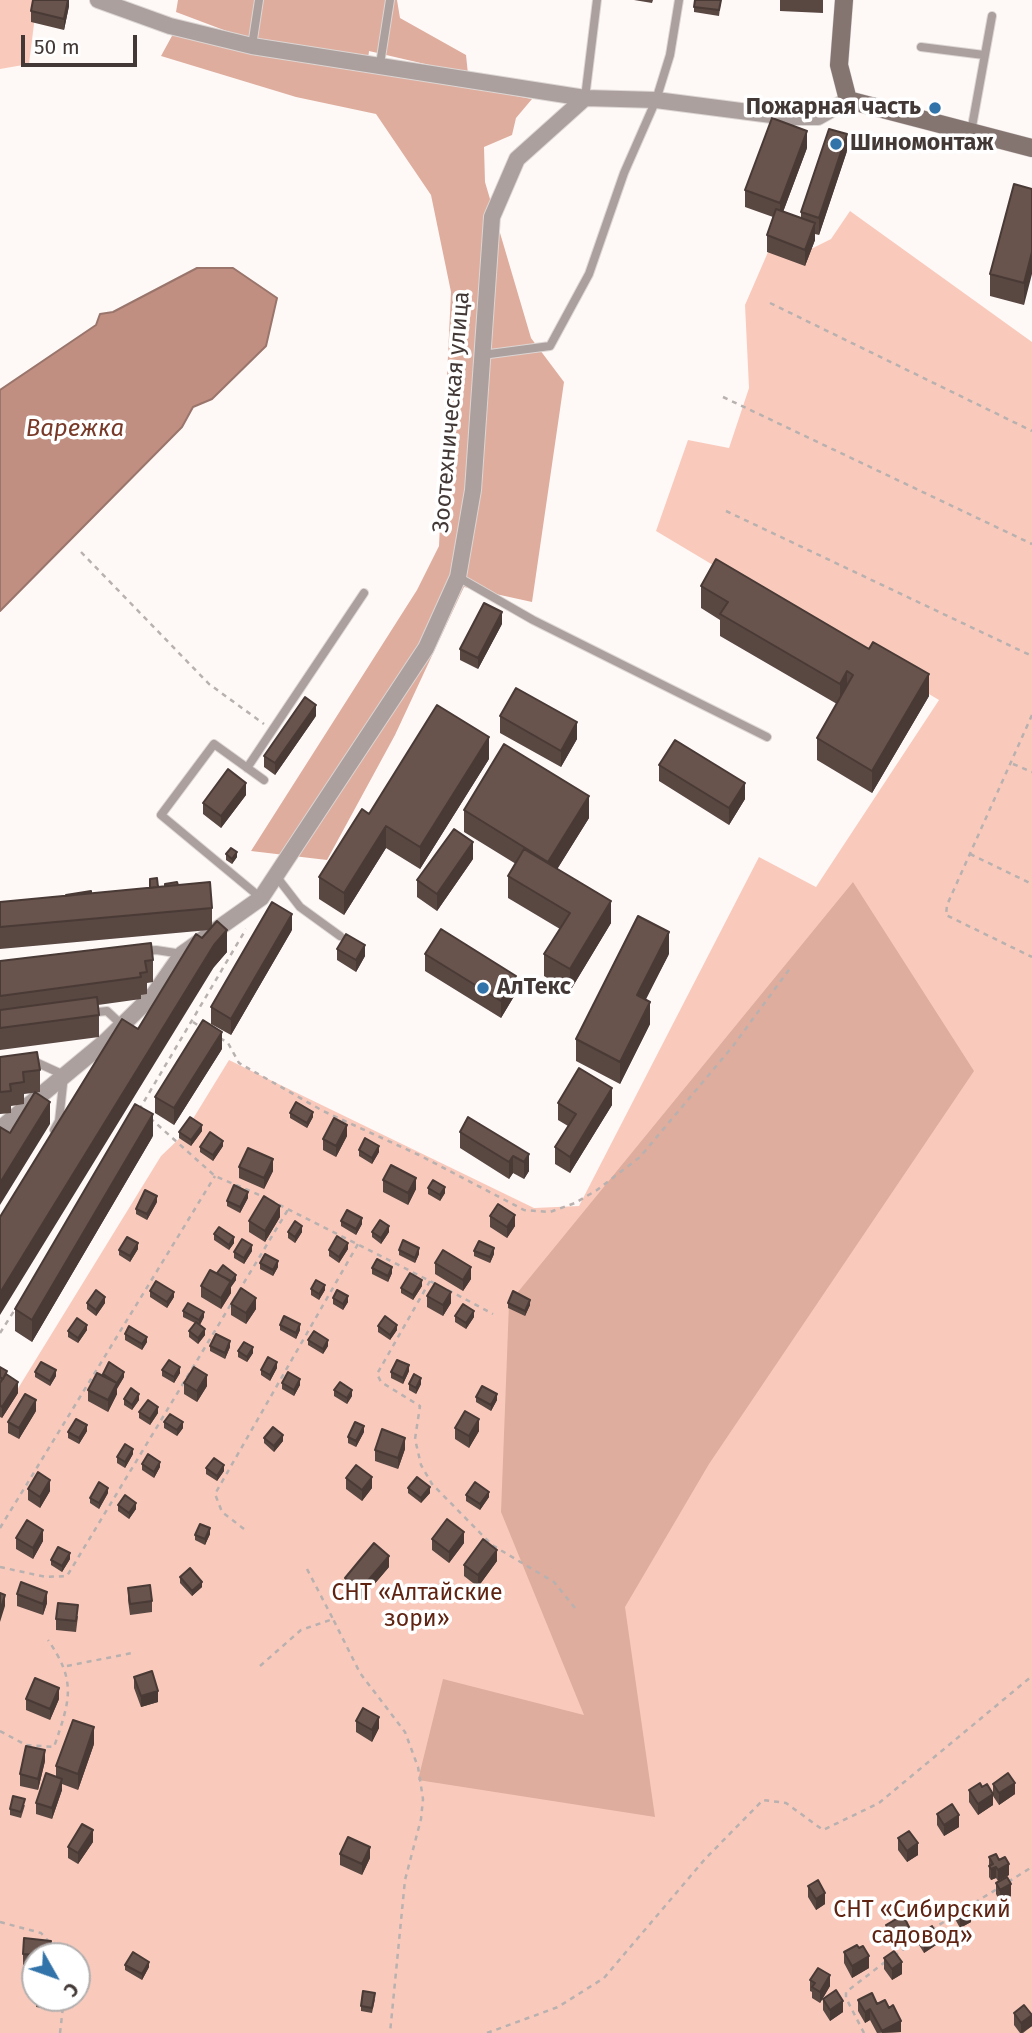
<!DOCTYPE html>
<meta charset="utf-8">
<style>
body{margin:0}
#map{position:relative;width:1032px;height:2033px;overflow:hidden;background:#fef9f7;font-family:"Fira Sans",sans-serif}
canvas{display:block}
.north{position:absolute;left:21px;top:1942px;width:70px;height:70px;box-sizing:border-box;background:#fff;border:2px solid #b3afaf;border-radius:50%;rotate:130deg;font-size:19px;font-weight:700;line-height:28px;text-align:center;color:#423836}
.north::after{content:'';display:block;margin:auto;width:24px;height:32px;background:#3274aa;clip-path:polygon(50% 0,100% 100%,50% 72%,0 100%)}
.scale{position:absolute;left:21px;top:35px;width:116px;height:32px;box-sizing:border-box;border:4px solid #423836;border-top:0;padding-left:9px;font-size:21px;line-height:24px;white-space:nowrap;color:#423836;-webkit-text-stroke:5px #fff;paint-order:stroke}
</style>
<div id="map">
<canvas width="1032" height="2033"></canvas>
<div class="north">С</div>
<div class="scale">50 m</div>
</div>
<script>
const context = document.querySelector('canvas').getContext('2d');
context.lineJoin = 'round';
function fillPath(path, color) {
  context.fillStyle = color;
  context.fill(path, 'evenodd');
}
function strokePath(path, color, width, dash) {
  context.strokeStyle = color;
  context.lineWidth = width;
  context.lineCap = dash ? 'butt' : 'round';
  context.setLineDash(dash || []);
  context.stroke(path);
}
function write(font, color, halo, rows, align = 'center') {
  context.font = font + ' "Fira Sans",sans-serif';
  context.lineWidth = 7;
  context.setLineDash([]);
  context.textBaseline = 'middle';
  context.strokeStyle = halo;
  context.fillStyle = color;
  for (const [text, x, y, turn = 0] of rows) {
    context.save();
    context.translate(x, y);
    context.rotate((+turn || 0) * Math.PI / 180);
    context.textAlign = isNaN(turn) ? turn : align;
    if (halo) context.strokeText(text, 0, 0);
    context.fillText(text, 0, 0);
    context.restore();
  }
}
fillPath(new Path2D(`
 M 0,0 L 37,0 L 29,64 L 0,69 Z
 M 850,211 L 1032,342 L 1032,2033 L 0,2033 L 0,1407 L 6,1408 L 161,1156 L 183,1135 L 229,1060 L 534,1208 L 579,1206 L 759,857 L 816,887 L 939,700 L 656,531 L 688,440 L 729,448 L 749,388 L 745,305 L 778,229 L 809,250 L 831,239 ZM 35,1956 L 77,1956 L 77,1998 L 35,1998 Z`), '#f9cabc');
fillPath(new Path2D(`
 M 178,0 L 397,0 L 400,18 L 466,55 L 468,74 L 369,51 L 367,68 L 532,99 L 516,118 L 512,135 L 484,147 L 485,182 L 531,338 L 564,382 L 532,602 L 464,587 L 395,735 L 327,860 L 251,851 L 417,590 L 439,546 L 451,292 L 431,195 L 376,114 L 296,97 L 161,56 L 173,34 L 229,32 L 176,12 Z
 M 853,882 L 974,1071 L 709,1464 L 625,1607 L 655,1817 L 418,1780 L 443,1679 L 584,1715 L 501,1512 L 509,1303 Z`), '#dfad9e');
const water = new Path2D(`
 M 197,268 L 233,268 L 277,298 L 266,346 L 212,399 L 193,407 L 182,427 L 0,611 L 0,390 L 96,325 L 100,314 L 113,312 Z`);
fillPath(water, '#c08f82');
strokePath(water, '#9a756b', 2);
const lane = new Path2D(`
 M 252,46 L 259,0
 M 921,47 L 984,55
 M 380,64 L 390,0
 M 585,98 L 597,0
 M 971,132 L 992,16
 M 482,355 L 550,346 L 589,274 L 624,173 L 656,100 L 670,55 L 679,0
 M 458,577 L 533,620 L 767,737
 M 247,768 L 364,593
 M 276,876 L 300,907 L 340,936
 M 261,898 L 161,815 L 214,744 L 264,780
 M 143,951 L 156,950 L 182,954
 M 89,1013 L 107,1011 L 122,1025
 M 29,1059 L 64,1075 L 59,1121 L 54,1130`);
const street = new Path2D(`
 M 98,0 L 170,26 L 252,46 L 585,98 L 656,100 L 787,117 L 818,117 L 848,100
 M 0,1129 L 106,1041 L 154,994 L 182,954 L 261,898 L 426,648 L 458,577 L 473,490 L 492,217 L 517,159 L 585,98`);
const secondary = new Path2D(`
 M 844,0 L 839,65 L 848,100 L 1032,148`);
strokePath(lane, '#dcd6d4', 10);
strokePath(street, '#dcd6d4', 18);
strokePath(secondary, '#dcd6d4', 19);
strokePath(new Path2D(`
 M 770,303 L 1032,431
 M 723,397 L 1032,544
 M 726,511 L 1032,656
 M 81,552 L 209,684 L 264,724
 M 1032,715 L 947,905 L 946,915 L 1032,957
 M 1013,764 L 1032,772
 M 970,854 L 1032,884
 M 193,1022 L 202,1028
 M 220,1038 L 228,1043 L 239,1063 L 323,1111 L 419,1155 L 524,1210 L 550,1212 L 575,1203 L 597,1190 L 640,1157 L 733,1046 L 791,967
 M 139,1110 L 246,929
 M 150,1118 L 215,1176 L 264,1197
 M 270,1200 L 436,1284
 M 430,1281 L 377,1374 L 381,1382 L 420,1406 L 415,1439 L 421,1465 L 432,1484 L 492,1545 L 554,1582 L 575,1608
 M 448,1290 L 493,1314
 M 0,1333 L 21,1300
 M 0,1528 L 215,1176
 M 244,1529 L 222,1512 L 215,1494 L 358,1244
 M 0,1567 L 46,1577 L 67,1576 L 289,1208
 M 307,1569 L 333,1619
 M 67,1666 L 132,1653
 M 260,1666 L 301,1630 L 333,1619 L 360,1673 L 405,1732 L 418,1767 L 423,1799 L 421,1819 L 405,1880 L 390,2033
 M 0,1731 L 26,1745 L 54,1747 C 70,1700 77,1682 48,1640
 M 1008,1882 L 1032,1867
 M 966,1908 L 997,1889
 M 0,1922 L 41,1933 L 62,1956
 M 931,1930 L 958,1913
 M 894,1956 L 920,1938
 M 60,2033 L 64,1998
 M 487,2033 L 558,2007 L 604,1978 L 705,1859 L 763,1800 L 786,1803 L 823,1830 L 879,1803 L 1032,1676
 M 864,2033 L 846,1998 L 846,1992 L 885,1962`), '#b8b1af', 2.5, [5, 5]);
strokePath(lane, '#aba09d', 8);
strokePath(street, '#aba09d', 16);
strokePath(secondary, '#857571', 18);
fillPath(new Path2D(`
 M 69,0 L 69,6 L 64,30 L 31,22 L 31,11 Z
 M 634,0 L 653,0 L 652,3 Z
 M 721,0 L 719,16 L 694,12 L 694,7 Z
 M 780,0 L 823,0 L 823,13 L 780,11 Z
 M 807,148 L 783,212 L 801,218 L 801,212 L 847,151 L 819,235 L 815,234 L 815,240 L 805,266 L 767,252 L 767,235 L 773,217 L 745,207 L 745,190 Z
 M 1032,189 L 1024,305 L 990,296 L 990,274 Z
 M 701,586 L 929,696 L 872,793 L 817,760 L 817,738 L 837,704 L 720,636 L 720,620 L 701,608 Z
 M 502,624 L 478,669 L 460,660 L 460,649 Z
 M 316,716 L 275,775 L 264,767 L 264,756 Z
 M 500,716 L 577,739 L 561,767 L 500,733 Z
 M 489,759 L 420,869 L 386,848 L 344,915 L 319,899 L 319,877 L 369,814 Z
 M 659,765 L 745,799 L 729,825 L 659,781 Z
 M 246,795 L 221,828 L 203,814 L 203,803 Z
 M 464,810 L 589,818 L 557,869 L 611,923 L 570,991 L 544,976 L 544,954 L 560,929 L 508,898 L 508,876 L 516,864 L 464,832 Z
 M 226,854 L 237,857 L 232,864 L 226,860 Z
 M 473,859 L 437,911 L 417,897 L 417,880 Z
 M 150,879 L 158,887 L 178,885 L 212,908 L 212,926 L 227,952 L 214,967 L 138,1029 L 202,938 L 209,930 L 0,949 L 0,902 L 150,888 Z
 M 292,930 L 231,1035 L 211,1024 L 211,1007 Z
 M 337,949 L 365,956 L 356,972 L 337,960 Z
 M 425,954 L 516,993 L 501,1018 L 425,971 Z
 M 669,954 L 645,999 L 650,1024 L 620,1084 L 576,1061 L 576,1039 Z
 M 153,960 L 153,982 L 147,983 L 147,994 L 141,995 L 141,999 L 98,1005 L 99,1015 L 99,1037 L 0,1050 L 0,961 Z
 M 222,1049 L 174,1125 L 155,1113 L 155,1097 Z
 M 0,1057 L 40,1070 L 40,1092 L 24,1094 L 24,1104 L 11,1106 L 11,1113 L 0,1114 Z
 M 558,1103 L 612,1105 L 570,1173 L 555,1164 L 555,1147 L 568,1126 L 558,1120 Z
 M 290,1113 L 313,1117 L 307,1128 L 290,1118 Z
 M 202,1131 L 191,1146 L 179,1138 L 179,1132 Z
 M 460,1132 L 529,1154 L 529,1171 L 524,1179 L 513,1173 L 509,1179 L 460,1148 Z
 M 153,1136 L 32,1342 L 15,1331 L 15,1309 Z
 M 347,1136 L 336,1157 L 323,1150 L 323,1139 Z
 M 223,1146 L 213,1161 L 200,1152 L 200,1147 Z
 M 359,1150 L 379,1152 L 372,1164 L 359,1156 Z
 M 239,1167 L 273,1171 L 264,1189 L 239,1178 Z
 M 383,1180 L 416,1189 L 408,1205 L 383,1192 Z
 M 428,1188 L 445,1193 L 440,1201 L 428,1194 Z
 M 248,1198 L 240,1213 L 227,1206 L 227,1201 Z
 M 157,1202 L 147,1220 L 136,1214 L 136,1209 Z
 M 490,1216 L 515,1226 L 507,1238 L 490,1227 Z
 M 280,1217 L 265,1242 L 249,1232 L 249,1221 Z
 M 341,1221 L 362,1224 L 356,1235 L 341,1226 Z
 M 288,1232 L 302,1232 L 295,1243 L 288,1238 Z
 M 372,1232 L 389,1232 L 381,1244 L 372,1237 Z
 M 214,1234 L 234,1243 L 229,1250 L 214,1240 Z
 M 138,1249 L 130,1262 L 119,1255 L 119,1250 Z
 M 348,1249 L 339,1263 L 329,1256 L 329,1250 Z
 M 399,1250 L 419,1254 L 415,1263 L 399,1255 Z
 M 252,1251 L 244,1264 L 234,1258 L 234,1252 Z
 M 474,1251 L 494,1254 L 490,1263 L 474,1256 Z
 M 260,1263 L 278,1267 L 273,1276 L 260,1269 Z
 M 435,1263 L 471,1279 L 463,1291 L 435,1274 Z
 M 372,1268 L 392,1273 L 388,1282 L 372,1274 Z
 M 236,1280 L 231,1287 L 231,1293 L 221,1309 L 201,1297 L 201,1286 Z
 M 422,1286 L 413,1300 L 401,1293 L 401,1288 Z
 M 311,1289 L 325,1290 L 319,1300 L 311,1295 Z
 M 150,1291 L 174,1297 L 167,1308 L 150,1297 Z
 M 427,1296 L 451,1303 L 443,1316 L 427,1307 Z
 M 333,1298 L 348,1302 L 343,1310 L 333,1304 Z
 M 87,1303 L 105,1303 L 96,1316 L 87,1309 Z
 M 508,1303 L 530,1305 L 525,1316 L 508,1308 Z
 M 231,1304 L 256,1309 L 246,1324 L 231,1315 Z
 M 183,1311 L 204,1317 L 200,1325 L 205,1335 L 198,1344 L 189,1337 L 189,1331 L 195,1323 L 183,1317 Z
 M 455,1316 L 474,1317 L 466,1329 L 455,1322 Z
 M 280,1325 L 300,1330 L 296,1339 L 280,1330 Z
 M 378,1326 L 397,1330 L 390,1340 L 378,1332 Z
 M 87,1330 L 78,1343 L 68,1337 L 68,1331 Z
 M 125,1334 L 147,1342 L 142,1350 L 125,1340 Z
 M 308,1340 L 328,1346 L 323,1354 L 308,1345 Z
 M 210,1346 L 230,1347 L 225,1359 L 210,1351 Z
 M 238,1351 L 253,1353 L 247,1362 L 238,1357 Z
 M 0,1367 L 7,1375 L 18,1393 L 2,1418 L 0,1417 Z
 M 277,1368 L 270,1381 L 261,1375 L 261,1370 Z
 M 162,1370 L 180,1373 L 174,1383 L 162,1376 Z
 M 409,1371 L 403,1384 L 391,1378 L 391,1372 Z
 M 35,1372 L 56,1376 L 50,1386 L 35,1377 Z
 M 103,1374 L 124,1377 L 117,1388 L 117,1394 L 108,1412 L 88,1401 L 88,1390 L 103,1376 Z
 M 184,1383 L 207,1386 L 197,1402 L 184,1394 Z
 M 282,1383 L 300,1385 L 294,1396 L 282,1389 Z
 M 409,1384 L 421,1384 L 416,1394 L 409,1390 Z
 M 334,1390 L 352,1396 L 347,1404 L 334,1396 Z
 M 476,1397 L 497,1400 L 491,1411 L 476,1402 Z
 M 124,1399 L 139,1400 L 132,1410 L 124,1405 Z
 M 36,1411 L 19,1439 L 8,1433 L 8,1422 Z
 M 139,1412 L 158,1413 L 150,1425 L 139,1418 Z
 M 164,1422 L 183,1428 L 177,1436 L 164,1428 Z
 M 455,1428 L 479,1431 L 469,1448 L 455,1439 Z
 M 87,1431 L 79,1444 L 68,1438 L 68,1432 Z
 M 364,1432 L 356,1447 L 348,1443 L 348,1437 Z
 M 264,1438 L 283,1441 L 274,1452 L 264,1443 Z
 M 405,1449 L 398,1469 L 375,1461 L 375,1450 Z
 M 133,1454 L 125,1468 L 117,1463 L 117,1457 Z
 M 142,1464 L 160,1467 L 154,1478 L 142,1470 Z
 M 206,1468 L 224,1471 L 217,1481 L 206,1474 Z
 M 346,1478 L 372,1488 L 362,1501 L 346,1489 Z
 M 408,1488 L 430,1493 L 421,1503 L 408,1493 Z
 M 28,1489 L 50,1491 L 40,1508 L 28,1500 Z
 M 108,1493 L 99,1509 L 90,1503 L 90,1498 Z
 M 466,1495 L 489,1497 L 480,1510 L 466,1501 Z
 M 118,1505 L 136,1509 L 129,1519 L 118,1511 Z
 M 210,1534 L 205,1545 L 195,1540 L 195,1535 Z
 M 16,1538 L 43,1541 L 33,1559 L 16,1549 Z
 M 432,1539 L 464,1543 L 449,1563 L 432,1550 Z
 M 70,1559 L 62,1572 L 51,1565 L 51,1560 Z
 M 497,1561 L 478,1587 L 464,1576 L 464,1565 Z
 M 389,1567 L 360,1601 L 345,1589 L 345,1578 Z
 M 180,1577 L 202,1587 L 192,1596 L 180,1583 Z
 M 128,1588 L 152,1601 L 152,1612 L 130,1615 L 128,1600 Z
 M 17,1594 L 47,1603 L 43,1615 L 17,1606 Z
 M 78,1616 L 76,1632 L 56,1630 L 56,1619 Z
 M 134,1677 L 158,1702 L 141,1707 L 134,1688 Z
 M 26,1699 L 59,1699 L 50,1720 L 26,1710 Z
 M 356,1721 L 379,1728 L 372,1742 L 356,1732 Z
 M 94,1744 L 78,1790 L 62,1784 L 62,1790 L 52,1819 L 36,1814 L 36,1803 L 56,1777 L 56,1766 Z
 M 45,1761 L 38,1790 L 20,1786 L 20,1774 Z
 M 993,1784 L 1015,1794 L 999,1805 L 993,1796 L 993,1805 L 978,1815 L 969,1802 L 969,1790 L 993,1793 Z
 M 25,1805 L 21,1818 L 10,1815 L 10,1809 Z
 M 937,1814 L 959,1827 L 944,1836 L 937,1825 Z
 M 898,1838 L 918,1855 L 907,1862 L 898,1850 Z
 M 93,1842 L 78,1864 L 68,1858 L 68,1847 Z
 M 340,1854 L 370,1858 L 362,1875 L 340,1865 Z
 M 989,1857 L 1009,1875 L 998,1881 L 996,1878 L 991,1880 L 989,1877 Z
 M 996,1883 L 1011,1896 L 1000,1902 L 996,1894 Z
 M 808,1886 L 825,1904 L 816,1910 L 808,1897 Z
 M 955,1908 L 971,1922 L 960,1928 L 955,1919 Z
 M 886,1925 L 910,1940 L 893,1949 L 886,1936 Z
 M 919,1934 L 936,1945 L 924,1953 L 919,1945 Z
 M 859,1948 L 869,1968 L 852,1978 L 844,1963 L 844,1952 Z
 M 51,1952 L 51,1956 L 35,1956 L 35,1966 L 23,1965 L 23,1954 Z
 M 884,1958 L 902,1974 L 892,1980 L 884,1969 Z
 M 125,1965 L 149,1967 L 142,1980 L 125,1970 Z
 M 810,1980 L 830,1986 L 820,2003 L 812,1998 L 812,1992 L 810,1991 Z
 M 36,1998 L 56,1998 L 54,2010 L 36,2007 Z
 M 375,1999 L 372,2013 L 361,2011 L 361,2006 Z
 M 823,1999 L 843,2012 L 830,2021 L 823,2010 Z
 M 858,2000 L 877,2004 L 901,2032 L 877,2033 L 870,2020 L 865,2023 L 858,2011 Z
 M 1014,2013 L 1032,2026 L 1023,2033 L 1020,2033 L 1014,2025 Z`), '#594742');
fillPath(new Path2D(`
 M 68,0 L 69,0 L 69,6 L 64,30 L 64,19 Z
 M 807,131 L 807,148 L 780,220 L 780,203 Z
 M 847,134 L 847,151 L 819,235 L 819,218 Z
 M 815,223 L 815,240 L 805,266 L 805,250 Z
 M 1032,252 L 1032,274 L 1024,305 L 1024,283 Z
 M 502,612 L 502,624 L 478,669 L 478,658 Z
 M 847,671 L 847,693 L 840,706 L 840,684 Z
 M 929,674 L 929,696 L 872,793 L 872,771 Z
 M 316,705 L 316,716 L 275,775 L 275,763 Z
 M 577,722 L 577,739 L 561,767 L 561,751 Z
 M 489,737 L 489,759 L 420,869 L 420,847 Z
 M 246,783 L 246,795 L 221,828 L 221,816 Z
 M 745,783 L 745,799 L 729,825 L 729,808 Z
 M 589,796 L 589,818 L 548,884 L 548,862 Z
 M 386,826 L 386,848 L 344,915 L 344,893 Z
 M 473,842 L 473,859 L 437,911 L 437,894 Z
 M 237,852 L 237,857 L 232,864 L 232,859 Z
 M 611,901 L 611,923 L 570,991 L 570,969 Z
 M 292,914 L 292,930 L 231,1035 L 231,1019 Z
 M 227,930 L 227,952 L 214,967 L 0,1315 L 0,1293 L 214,945 Z
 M 669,932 L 669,954 L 637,1017 L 637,995 Z
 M 365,945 L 365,956 L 356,972 L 356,960 Z
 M 516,976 L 516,993 L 501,1018 L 501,1001 Z
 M 650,1002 L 650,1024 L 620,1084 L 620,1062 Z
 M 222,1032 L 222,1049 L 174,1125 L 174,1108 Z
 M 612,1088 L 612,1105 L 570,1173 L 570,1157 Z
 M 50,1102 L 50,1124 L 0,1205 L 0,1183 Z
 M 313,1112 L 313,1117 L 307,1128 L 307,1123 Z
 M 153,1114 L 153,1136 L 32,1342 L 32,1320 Z
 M 202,1125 L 202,1131 L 191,1146 L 191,1140 Z
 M 347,1125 L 347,1136 L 336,1157 L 336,1146 Z
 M 223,1141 L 223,1146 L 213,1161 L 213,1155 Z
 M 379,1146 L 379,1152 L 372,1164 L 372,1158 Z
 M 529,1154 L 529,1171 L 524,1179 L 524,1162 Z
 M 513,1156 L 513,1173 L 509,1179 L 509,1162 Z
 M 273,1159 L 273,1171 L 264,1189 L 264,1178 Z
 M 416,1178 L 416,1189 L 408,1205 L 408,1193 Z
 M 445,1187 L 445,1193 L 440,1201 L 440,1195 Z
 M 248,1192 L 248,1198 L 240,1213 L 240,1207 Z
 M 157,1196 L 157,1202 L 147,1220 L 147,1214 Z
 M 280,1206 L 280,1217 L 265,1242 L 265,1231 Z
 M 515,1215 L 515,1226 L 507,1238 L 507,1227 Z
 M 362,1218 L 362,1224 L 356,1235 L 356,1229 Z
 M 302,1226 L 302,1232 L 295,1243 L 295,1237 Z
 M 389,1226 L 389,1232 L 381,1244 L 381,1238 Z
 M 234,1237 L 234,1243 L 229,1250 L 229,1245 Z
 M 138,1243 L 138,1249 L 130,1262 L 130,1256 Z
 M 348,1243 L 348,1249 L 339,1263 L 339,1257 Z
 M 252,1245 L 252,1251 L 244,1264 L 244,1258 Z
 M 419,1248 L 419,1254 L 415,1263 L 415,1258 Z
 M 494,1248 L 494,1254 L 490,1263 L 490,1257 Z
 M 278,1261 L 278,1267 L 273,1276 L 273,1270 Z
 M 392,1267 L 392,1273 L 388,1282 L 388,1276 Z
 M 471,1267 L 471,1279 L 463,1291 L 463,1280 Z
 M 236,1275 L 236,1280 L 231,1287 L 231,1293 L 221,1309 L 221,1298 Z
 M 422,1280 L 422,1286 L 413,1300 L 413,1295 Z
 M 325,1285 L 325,1290 L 319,1300 L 319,1294 Z
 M 174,1292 L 174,1297 L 167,1308 L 167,1302 Z
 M 451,1292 L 451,1303 L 443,1316 L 443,1305 Z
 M 348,1296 L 348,1302 L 343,1310 L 343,1304 Z
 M 105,1297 L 105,1303 L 96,1316 L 96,1310 Z
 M 256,1298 L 256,1309 L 246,1324 L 246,1313 Z
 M 530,1300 L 530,1305 L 525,1316 L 525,1311 Z
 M 474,1311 L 474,1317 L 466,1329 L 466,1323 Z
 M 204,1312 L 204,1317 L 199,1326 L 199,1320 Z
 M 300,1324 L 300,1330 L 296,1339 L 296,1333 Z
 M 87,1325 L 87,1330 L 78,1343 L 78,1338 Z
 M 397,1325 L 397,1330 L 390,1340 L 390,1335 Z
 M 205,1329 L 205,1335 L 198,1344 L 198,1338 Z
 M 147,1337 L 147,1342 L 142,1350 L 142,1344 Z
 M 328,1340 L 328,1346 L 323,1354 L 323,1349 Z
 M 230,1341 L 230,1347 L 225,1359 L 225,1353 Z
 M 253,1347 L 253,1353 L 247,1362 L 247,1357 Z
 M 277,1362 L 277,1368 L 270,1381 L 270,1375 Z
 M 409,1365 L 409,1371 L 403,1384 L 403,1378 Z
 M 180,1367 L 180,1373 L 174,1383 L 174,1377 Z
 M 56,1370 L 56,1376 L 50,1386 L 50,1381 Z
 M 124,1372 L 124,1377 L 117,1389 L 117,1383 Z
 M 207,1375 L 207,1386 L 197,1402 L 197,1391 Z
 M 421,1378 L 421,1384 L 416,1394 L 416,1388 Z
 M 300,1379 L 300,1385 L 294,1396 L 294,1390 Z
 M 18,1382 L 18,1393 L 2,1418 L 2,1407 Z
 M 117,1383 L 117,1394 L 108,1412 L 108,1400 Z
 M 352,1390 L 352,1396 L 347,1404 L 347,1398 Z
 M 139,1394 L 139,1400 L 132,1410 L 132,1405 Z
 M 497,1394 L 497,1400 L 491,1411 L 491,1405 Z
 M 36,1400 L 36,1411 L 19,1439 L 19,1428 Z
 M 158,1407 L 158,1413 L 150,1425 L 150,1419 Z
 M 479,1419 L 479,1431 L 469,1448 L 469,1436 Z
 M 183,1422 L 183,1428 L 177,1436 L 177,1430 Z
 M 87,1425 L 87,1431 L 79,1444 L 79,1438 Z
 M 364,1426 L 364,1432 L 356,1447 L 356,1441 Z
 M 283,1435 L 283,1441 L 274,1452 L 274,1446 Z
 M 405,1438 L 405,1449 L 398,1469 L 398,1458 Z
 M 133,1449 L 133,1454 L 125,1468 L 125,1462 Z
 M 160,1462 L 160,1467 L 154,1478 L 154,1472 Z
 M 224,1465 L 224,1471 L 217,1481 L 217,1476 Z
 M 372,1477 L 372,1488 L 362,1501 L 362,1490 Z
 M 50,1480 L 50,1491 L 40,1508 L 40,1497 Z
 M 430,1487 L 430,1493 L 421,1503 L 421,1498 Z
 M 108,1488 L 108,1493 L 99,1509 L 99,1503 Z
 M 489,1492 L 489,1497 L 480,1510 L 480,1504 Z
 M 136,1503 L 136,1509 L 129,1519 L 129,1513 Z
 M 210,1528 L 210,1534 L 205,1545 L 205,1539 Z
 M 43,1530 L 43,1541 L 33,1559 L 33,1548 Z
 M 464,1532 L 464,1543 L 449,1563 L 449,1552 Z
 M 497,1550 L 497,1561 L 478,1587 L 478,1575 Z
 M 70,1553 L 70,1559 L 62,1572 L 62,1566 Z
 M 389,1556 L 389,1567 L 360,1601 L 360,1590 Z
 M 202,1582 L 202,1587 L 192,1596 L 192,1591 Z
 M 47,1592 L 47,1603 L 43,1615 L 43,1604 Z
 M 5,1595 L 5,1606 L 0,1622 L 0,1611 Z
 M 59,1688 L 59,1699 L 50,1720 L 50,1709 Z
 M 158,1691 L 158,1702 L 141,1707 L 141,1696 Z
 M 379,1717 L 379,1728 L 372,1742 L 372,1730 Z
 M 94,1727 L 94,1744 L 78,1790 L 78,1774 Z
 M 45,1750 L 45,1761 L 38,1790 L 38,1779 Z
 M 62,1779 L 62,1790 L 52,1819 L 52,1808 Z
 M 1015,1783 L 1015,1794 L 999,1805 L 999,1793 Z
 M 993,1794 L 993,1805 L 978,1815 L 978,1804 Z
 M 959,1815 L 959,1827 L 944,1836 L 944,1825 Z
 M 93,1830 L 93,1842 L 78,1864 L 78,1853 Z
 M 918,1843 L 918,1855 L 907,1862 L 907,1851 Z
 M 370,1847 L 370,1858 L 362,1875 L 362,1864 Z
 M 1009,1864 L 1009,1875 L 998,1881 L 998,1870 Z
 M 996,1867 L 996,1878 L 991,1880 L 991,1869 Z
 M 1011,1884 L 1011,1896 L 1000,1902 L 1000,1890 Z
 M 825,1893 L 825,1904 L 816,1910 L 816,1899 Z
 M 971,1911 L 971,1922 L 960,1928 L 960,1917 Z
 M 910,1929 L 910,1940 L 893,1949 L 893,1938 Z
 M 936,1934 L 936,1945 L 924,1953 L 924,1942 Z
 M 869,1956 L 869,1968 L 852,1978 L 852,1966 Z
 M 149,1962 L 149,1967 L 142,1980 L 142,1974 Z
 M 902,1962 L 902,1974 L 892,1980 L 892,1969 Z
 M 830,1975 L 830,1986 L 820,2003 L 820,1992 Z
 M 843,2001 L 843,2012 L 830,2021 L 830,2010 Z
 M 870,2009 L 870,2020 L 865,2023 L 865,2012 Z
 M 1032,2015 L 1032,2026 L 1021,2033 L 1021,2023 Z
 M 901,2021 L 901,2032 L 882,2033 L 882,2031 Z`), '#493a36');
const building = new Path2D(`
 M 33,0 L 68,0 L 64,19 L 31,11 Z
 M 695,0 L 721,0 L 719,10 L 694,7 Z
 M 772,118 L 807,131 L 780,203 L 745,190 Z
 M 829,129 L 847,134 L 819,218 L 801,212 Z
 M 1014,184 L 1032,189 L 1032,252 L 1024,283 L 990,274 Z
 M 776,209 L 815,223 L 805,250 L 767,235 Z
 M 716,559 L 869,649 L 873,642 L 929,674 L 872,771 L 817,738 L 853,675 L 847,671 L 840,684 L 720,614 L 728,602 L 701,586 Z
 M 484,603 L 502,612 L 478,658 L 460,649 Z
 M 516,688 L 577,722 L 561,751 L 500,716 Z
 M 305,697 L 316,705 L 275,763 L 264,756 Z
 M 437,705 L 489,737 L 420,847 L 386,826 L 344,893 L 319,877 L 362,809 L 369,814 Z
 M 675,740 L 745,783 L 729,808 L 659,765 Z
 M 504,744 L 589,796 L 548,862 L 464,810 Z
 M 228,769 L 246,783 L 221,816 L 203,803 Z
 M 454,829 L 473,842 L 437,894 L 417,880 Z
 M 231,848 L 237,852 L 232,859 L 226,854 Z
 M 524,849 L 611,901 L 570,969 L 544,954 L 570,913 L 508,876 Z
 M 157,878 L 158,887 L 150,888 L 150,879 Z
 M 177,882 L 178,885 L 165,886 L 165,884 Z
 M 210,882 L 212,908 L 0,927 L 0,902 Z
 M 91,891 L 91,893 L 66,896 L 66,895 Z
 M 272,902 L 292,914 L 231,1019 L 211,1007 Z
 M 638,916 L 669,932 L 637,995 L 650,1002 L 620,1062 L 576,1039 Z
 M 217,921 L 227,930 L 214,945 L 0,1293 L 0,1217 L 122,1019 L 138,1029 L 196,934 L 202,938 Z
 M 441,929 L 516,976 L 501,1001 L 425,954 Z
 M 346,934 L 365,945 L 356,960 L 337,949 Z
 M 151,943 L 153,960 L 145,961 L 147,972 L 140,973 L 141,977 L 0,996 L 0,961 Z
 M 97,997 L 99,1015 L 0,1028 L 0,1010 Z
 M 203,1020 L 222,1032 L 174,1108 L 155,1097 Z
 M 37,1052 L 40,1070 L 23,1072 L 24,1082 L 10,1084 L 11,1091 L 0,1092 L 0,1057 Z
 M 579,1068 L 612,1088 L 570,1157 L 555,1147 L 576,1114 L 558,1103 Z
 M 35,1092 L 50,1102 L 0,1183 L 0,1127 L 10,1133 Z
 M 296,1102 L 313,1112 L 307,1123 L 290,1113 Z
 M 135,1104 L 153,1114 L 32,1320 L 15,1309 Z
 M 190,1117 L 202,1125 L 191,1140 L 179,1132 Z
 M 468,1117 L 529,1154 L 524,1162 L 513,1156 L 509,1162 L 460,1132 Z
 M 334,1118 L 347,1125 L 336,1146 L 323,1139 Z
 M 210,1132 L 223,1141 L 213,1155 L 200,1147 Z
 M 365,1138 L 379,1146 L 372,1158 L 359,1150 Z
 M 248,1148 L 273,1159 L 264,1178 L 239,1167 Z
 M 391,1165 L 416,1178 L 408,1193 L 383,1180 Z
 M 433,1180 L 445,1187 L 440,1195 L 428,1188 Z
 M 234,1185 L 248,1192 L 240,1207 L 227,1201 Z
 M 145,1190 L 157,1196 L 147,1214 L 136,1209 Z
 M 264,1196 L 280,1206 L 265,1231 L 249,1221 Z
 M 498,1204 L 515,1215 L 507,1227 L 490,1216 Z
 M 347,1210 L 362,1218 L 356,1229 L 341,1221 Z
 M 380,1220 L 389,1226 L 381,1238 L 372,1232 Z
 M 295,1221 L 302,1226 L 295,1237 L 288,1232 Z
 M 219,1227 L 234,1237 L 229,1245 L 214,1234 Z
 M 337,1236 L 348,1243 L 339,1257 L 329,1250 Z
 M 127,1237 L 138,1243 L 130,1256 L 119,1250 Z
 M 242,1239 L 252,1245 L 244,1258 L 234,1252 Z
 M 403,1240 L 419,1248 L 415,1258 L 399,1250 Z
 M 479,1241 L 494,1248 L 490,1257 L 474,1251 Z
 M 443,1250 L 471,1267 L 463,1280 L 435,1263 Z
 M 265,1254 L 278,1261 L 273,1270 L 260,1263 Z
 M 377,1259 L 392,1267 L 388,1276 L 372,1268 Z
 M 223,1265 L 236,1275 L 231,1282 L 217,1273 Z
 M 210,1270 L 231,1281 L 221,1298 L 201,1286 Z
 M 410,1273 L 422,1280 L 413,1295 L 401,1288 Z
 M 316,1280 L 325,1285 L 319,1294 L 311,1289 Z
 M 156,1281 L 174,1292 L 167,1302 L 150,1291 Z
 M 435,1283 L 451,1292 L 443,1305 L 427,1296 Z
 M 241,1288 L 256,1298 L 246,1313 L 231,1304 Z
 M 96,1290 L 105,1297 L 96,1310 L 87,1303 Z
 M 337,1290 L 348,1296 L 343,1304 L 333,1298 Z
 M 513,1291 L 530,1300 L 525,1311 L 508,1303 Z
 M 188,1303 L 204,1312 L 199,1320 L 183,1311 Z
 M 463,1304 L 474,1311 L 466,1323 L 455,1316 Z
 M 284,1316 L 300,1324 L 296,1333 L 280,1325 Z
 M 385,1316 L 397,1325 L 390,1335 L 378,1326 Z
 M 77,1318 L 87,1325 L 78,1338 L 68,1331 Z
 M 196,1322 L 205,1329 L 198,1338 L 189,1331 Z
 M 129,1326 L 147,1337 L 142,1344 L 125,1334 Z
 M 314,1331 L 328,1340 L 323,1349 L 308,1340 Z
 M 216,1334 L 230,1341 L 225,1353 L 210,1346 Z
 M 244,1342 L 253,1347 L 247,1357 L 238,1351 Z
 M 268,1357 L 277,1362 L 270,1375 L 261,1370 Z
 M 169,1360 L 180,1367 L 174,1377 L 162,1370 Z
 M 397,1360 L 409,1365 L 403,1378 L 391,1372 Z
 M 41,1362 L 56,1370 L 50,1381 L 35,1372 Z
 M 109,1362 L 124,1372 L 117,1383 L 103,1374 Z
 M 0,1367 L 7,1371 L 3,1379 L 0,1377 Z
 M 194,1367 L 207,1375 L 197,1391 L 184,1383 Z
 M 288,1372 L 300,1379 L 294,1390 L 282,1383 Z
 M 97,1373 L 117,1383 L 108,1400 L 88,1390 Z
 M 6,1374 L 18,1382 L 2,1407 L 0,1405 L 0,1383 Z
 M 414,1374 L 421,1378 L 416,1388 L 409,1384 Z
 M 340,1382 L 352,1390 L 347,1398 L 334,1390 Z
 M 482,1386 L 497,1394 L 491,1405 L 476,1397 Z
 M 131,1388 L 139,1394 L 132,1405 L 124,1399 Z
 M 25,1394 L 36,1400 L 19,1428 L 8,1422 Z
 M 148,1400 L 158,1407 L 150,1419 L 139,1412 Z
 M 465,1411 L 479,1419 L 469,1436 L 455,1428 Z
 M 170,1414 L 183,1422 L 177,1430 L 164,1422 Z
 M 76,1419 L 87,1425 L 79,1438 L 68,1432 Z
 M 355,1422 L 364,1426 L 356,1441 L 348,1437 Z
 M 273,1427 L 283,1435 L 274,1446 L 264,1438 Z
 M 382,1429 L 405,1438 L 398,1458 L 375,1450 Z
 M 125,1444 L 133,1449 L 125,1462 L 117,1457 Z
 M 148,1454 L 160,1462 L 154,1472 L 142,1464 Z
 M 214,1458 L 224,1465 L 217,1476 L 206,1468 Z
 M 356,1465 L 372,1477 L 362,1490 L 346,1478 Z
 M 38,1472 L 50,1480 L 40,1497 L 28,1489 Z
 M 417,1477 L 430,1487 L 421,1498 L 408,1488 Z
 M 99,1482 L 108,1488 L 99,1503 L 90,1498 Z
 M 475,1482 L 489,1492 L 480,1504 L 466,1495 Z
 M 125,1495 L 136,1503 L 129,1513 L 118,1505 Z
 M 447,1519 L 464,1532 L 449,1552 L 432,1539 Z
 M 27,1520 L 43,1530 L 33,1548 L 16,1538 Z
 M 200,1524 L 210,1528 L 205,1539 L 195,1535 Z
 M 483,1539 L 497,1550 L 478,1575 L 464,1565 Z
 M 374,1543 L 389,1556 L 360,1590 L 345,1578 Z
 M 58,1547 L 70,1553 L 62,1566 L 51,1560 Z
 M 190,1568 L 202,1582 L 192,1591 L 180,1577 Z
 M 21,1582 L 47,1592 L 43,1604 L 17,1594 Z
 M 150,1585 L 152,1601 L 130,1604 L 128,1588 Z
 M 0,1593 L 5,1595 L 0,1611 Z
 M 58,1603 L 78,1605 L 76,1621 L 56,1619 Z
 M 152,1671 L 158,1691 L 141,1696 L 134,1677 Z
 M 35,1678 L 59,1688 L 50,1709 L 26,1699 Z
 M 363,1708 L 379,1717 L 372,1730 L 356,1721 Z
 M 73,1720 L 94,1727 L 78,1774 L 56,1766 Z
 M 26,1746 L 45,1750 L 38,1779 L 20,1774 Z
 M 46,1773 L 62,1779 L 52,1808 L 36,1803 Z
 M 1008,1773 L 1015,1783 L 999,1793 L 993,1784 Z
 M 980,1783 L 982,1787 L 987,1784 L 993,1794 L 978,1804 L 969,1790 Z
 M 13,1796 L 25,1799 L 21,1812 L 10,1809 Z
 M 952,1804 L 959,1815 L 944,1825 L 937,1814 Z
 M 82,1824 L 93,1830 L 78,1853 L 68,1847 Z
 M 909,1831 L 918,1843 L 907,1851 L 898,1838 Z
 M 348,1837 L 370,1847 L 362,1864 L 340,1854 Z
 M 996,1854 L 999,1860 L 1005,1857 L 1009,1864 L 998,1870 L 996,1867 L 991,1869 L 989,1866 L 993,1864 L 989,1857 Z
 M 1007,1877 L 1011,1884 L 1000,1890 L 996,1883 Z
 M 818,1880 L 825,1893 L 816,1899 L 808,1886 Z
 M 966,1902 L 971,1911 L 960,1917 L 955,1908 Z
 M 903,1915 L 910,1929 L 893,1938 L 886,1925 Z
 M 932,1926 L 936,1934 L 924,1942 L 919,1934 Z
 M 24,1938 L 51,1941 L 49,1956 L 23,1954 Z
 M 857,1945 L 859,1948 L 863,1946 L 869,1956 L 852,1966 L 844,1952 Z
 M 894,1951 L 902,1962 L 892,1969 L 884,1958 Z
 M 133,1952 L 149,1962 L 142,1974 L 125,1965 Z
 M 818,1968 L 830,1975 L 820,1992 L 812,1987 L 815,1983 L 810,1980 Z
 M 836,1990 L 843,2001 L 830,2010 L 823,1999 Z
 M 363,1991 L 375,1993 L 372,2008 L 361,2006 Z
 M 872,1993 L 877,2004 L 885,2000 L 889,2008 L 893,2005 L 901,2021 L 882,2031 L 870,2009 L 865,2012 L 858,2000 Z
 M 1024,2005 L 1032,2015 L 1021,2023 L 1014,2013 Z`);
fillPath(building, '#68534d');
strokePath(building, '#493a36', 2);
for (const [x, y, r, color] of [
 [935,108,7,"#3274aa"],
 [836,144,7,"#3274aa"],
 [483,988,7,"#3274aa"]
]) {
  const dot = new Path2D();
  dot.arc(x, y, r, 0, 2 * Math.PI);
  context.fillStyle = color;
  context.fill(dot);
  strokePath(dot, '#fff', 2.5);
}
write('bold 23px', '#423836', '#fff', [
 ["Пожарная часть",921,108,"right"],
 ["Шиномонтаж",850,144],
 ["АлТекс",497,988]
], 'left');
write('23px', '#423836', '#fff', [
 ["Зоотехническая улица",452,412,-85]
]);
write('23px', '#5f2312', '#fff', [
 ["СНТ «Алтайские",417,1594],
 ["зори»",417,1620],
 ["СНТ «Сибирский",922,1911],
 ["садовод»",922,1937]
]);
write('italic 24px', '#783928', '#fff', [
 ["Варежка",75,429]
]);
</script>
